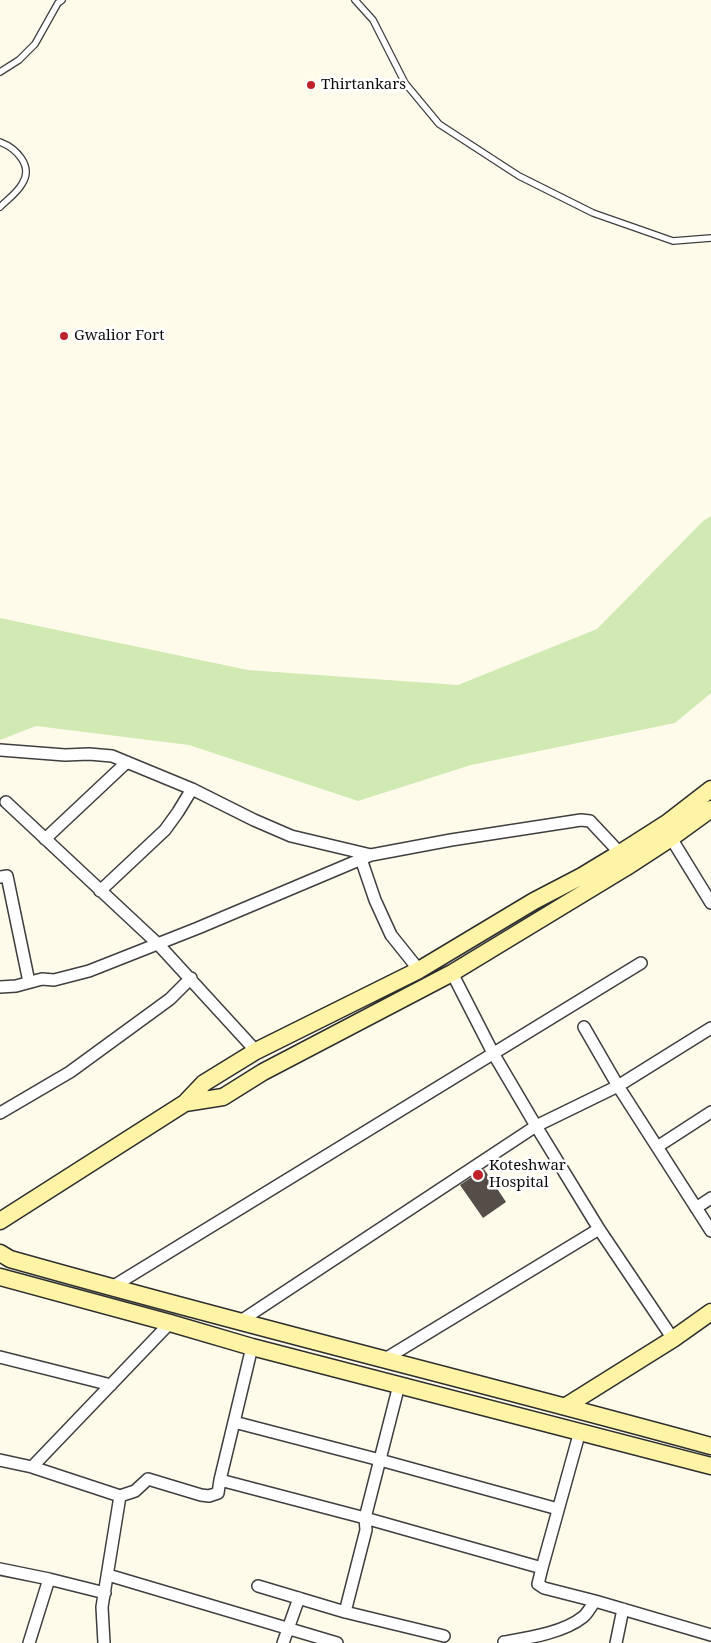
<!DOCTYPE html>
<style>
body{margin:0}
canvas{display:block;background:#fffbeb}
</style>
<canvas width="711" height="1643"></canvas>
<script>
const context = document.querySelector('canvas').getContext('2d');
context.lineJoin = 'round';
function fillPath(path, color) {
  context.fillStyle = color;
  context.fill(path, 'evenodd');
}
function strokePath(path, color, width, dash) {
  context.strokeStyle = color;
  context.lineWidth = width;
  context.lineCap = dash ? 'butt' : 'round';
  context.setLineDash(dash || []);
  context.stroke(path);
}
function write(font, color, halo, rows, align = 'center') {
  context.font = font + ' "Noto Serif",serif';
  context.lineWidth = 5;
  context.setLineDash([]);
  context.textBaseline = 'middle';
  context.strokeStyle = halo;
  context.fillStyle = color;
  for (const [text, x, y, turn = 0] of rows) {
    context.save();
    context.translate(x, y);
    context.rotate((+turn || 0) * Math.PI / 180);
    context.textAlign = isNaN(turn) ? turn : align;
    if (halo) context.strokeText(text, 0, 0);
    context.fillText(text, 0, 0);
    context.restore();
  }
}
fillPath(new Path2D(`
 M 711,516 L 711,693 L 675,723 L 471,765 L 358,801 L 189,745 L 36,726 L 0,740 L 0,618 L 248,670 L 458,685 L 597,629 L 703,521 Z`), '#d1eab4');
fillPath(new Path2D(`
 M 484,1169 L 506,1202 L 483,1218 L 460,1185 Z`), '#554d48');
const lane = new Path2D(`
 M 355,0 L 373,20 L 405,83 L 439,124 L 519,176 L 593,213 L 673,241 L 711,238
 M 0,72 L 19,60 L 35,44 L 58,3 L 62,0
 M 0,142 C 16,148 34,166 22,184 C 17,193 7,200 0,207`);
const street = new Path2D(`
 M 0,750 L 65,755 L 89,754 L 112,756 L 192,789
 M 6,802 L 158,944 L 256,1051
 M 671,838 L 711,903
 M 45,839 L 127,762
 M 361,859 L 375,900 L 391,935 L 419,970
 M 0,877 L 7,876 L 29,982
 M 100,891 L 165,830 L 178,812 L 192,789 L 254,820 L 291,836 L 371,855
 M 452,973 L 493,1053 L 536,1126 L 599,1229 L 673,1339
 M 0,987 L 16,986 L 42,979 L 54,980 L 89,971 L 198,928 L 371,855 L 451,840 L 581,820 L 590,821 L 620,853
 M 584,1027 L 618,1086 L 711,1231
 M 0,1113 L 70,1072 L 170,999 L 191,978
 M 657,1147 L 711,1112
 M 696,1208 L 711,1198
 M 112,1287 L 641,963
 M 239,1322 L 536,1126 L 618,1086 L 711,1028
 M 252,1347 L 234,1422 L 380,1460 L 558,1509
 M 0,1357 L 111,1385
 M 385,1359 L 599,1229
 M 399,1385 L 365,1518 L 542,1568 L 580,1431
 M 234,1422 L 220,1480 L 365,1518 L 366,1530 L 345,1612 L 258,1586
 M 0,1460 L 32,1467 L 120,1496 L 102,1607 L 104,1643
 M 32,1467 L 170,1323
 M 120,1496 L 135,1491 L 148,1479 L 201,1495 L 209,1496 L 218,1493 L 220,1480
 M 542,1568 L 538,1584 L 544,1588 L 595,1601 L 711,1635
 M 0,1569 L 49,1579
 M 108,1575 L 337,1643
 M 345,1612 L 444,1636
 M 504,1642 C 528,1638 563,1633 583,1617 C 588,1613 591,1606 595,1601
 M 29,1643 L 49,1579 L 105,1593
 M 283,1643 L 299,1598
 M 616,1643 L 623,1609`);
const secondary = new Path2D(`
 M 185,1103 L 223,1097 L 263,1072 L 452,973 L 625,868 L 671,838 L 711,809
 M 0,1221 L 185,1103 L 204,1083 L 256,1051 L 419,970 L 534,901 L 582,876 L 620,853 L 667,823 L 711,789
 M 0,1253 L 10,1259 C 243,1325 478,1382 711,1446
 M 0,1277 L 170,1323 L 252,1347 L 711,1466
 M 566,1406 L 673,1339 L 711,1312`);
strokePath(lane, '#3f3f3f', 8);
strokePath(street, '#3f3f3f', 14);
strokePath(secondary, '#2e2e2e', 19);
strokePath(lane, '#fff', 5.5);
strokePath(street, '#fff', 11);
strokePath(secondary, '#fff4a6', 16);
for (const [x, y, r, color] of [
 [311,85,5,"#c0202a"],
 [64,336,5,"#c0202a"],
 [478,1175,6,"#c0202a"]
]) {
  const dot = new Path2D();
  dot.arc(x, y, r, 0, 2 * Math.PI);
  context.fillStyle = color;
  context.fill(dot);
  strokePath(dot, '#fff', 2);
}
write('15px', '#0c0c0c', '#fff', [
 ["Thirtankars",321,85],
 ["Gwalior Fort",74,336],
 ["Koteshwar",489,1166],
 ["Hospital",489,1183]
], 'left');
</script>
